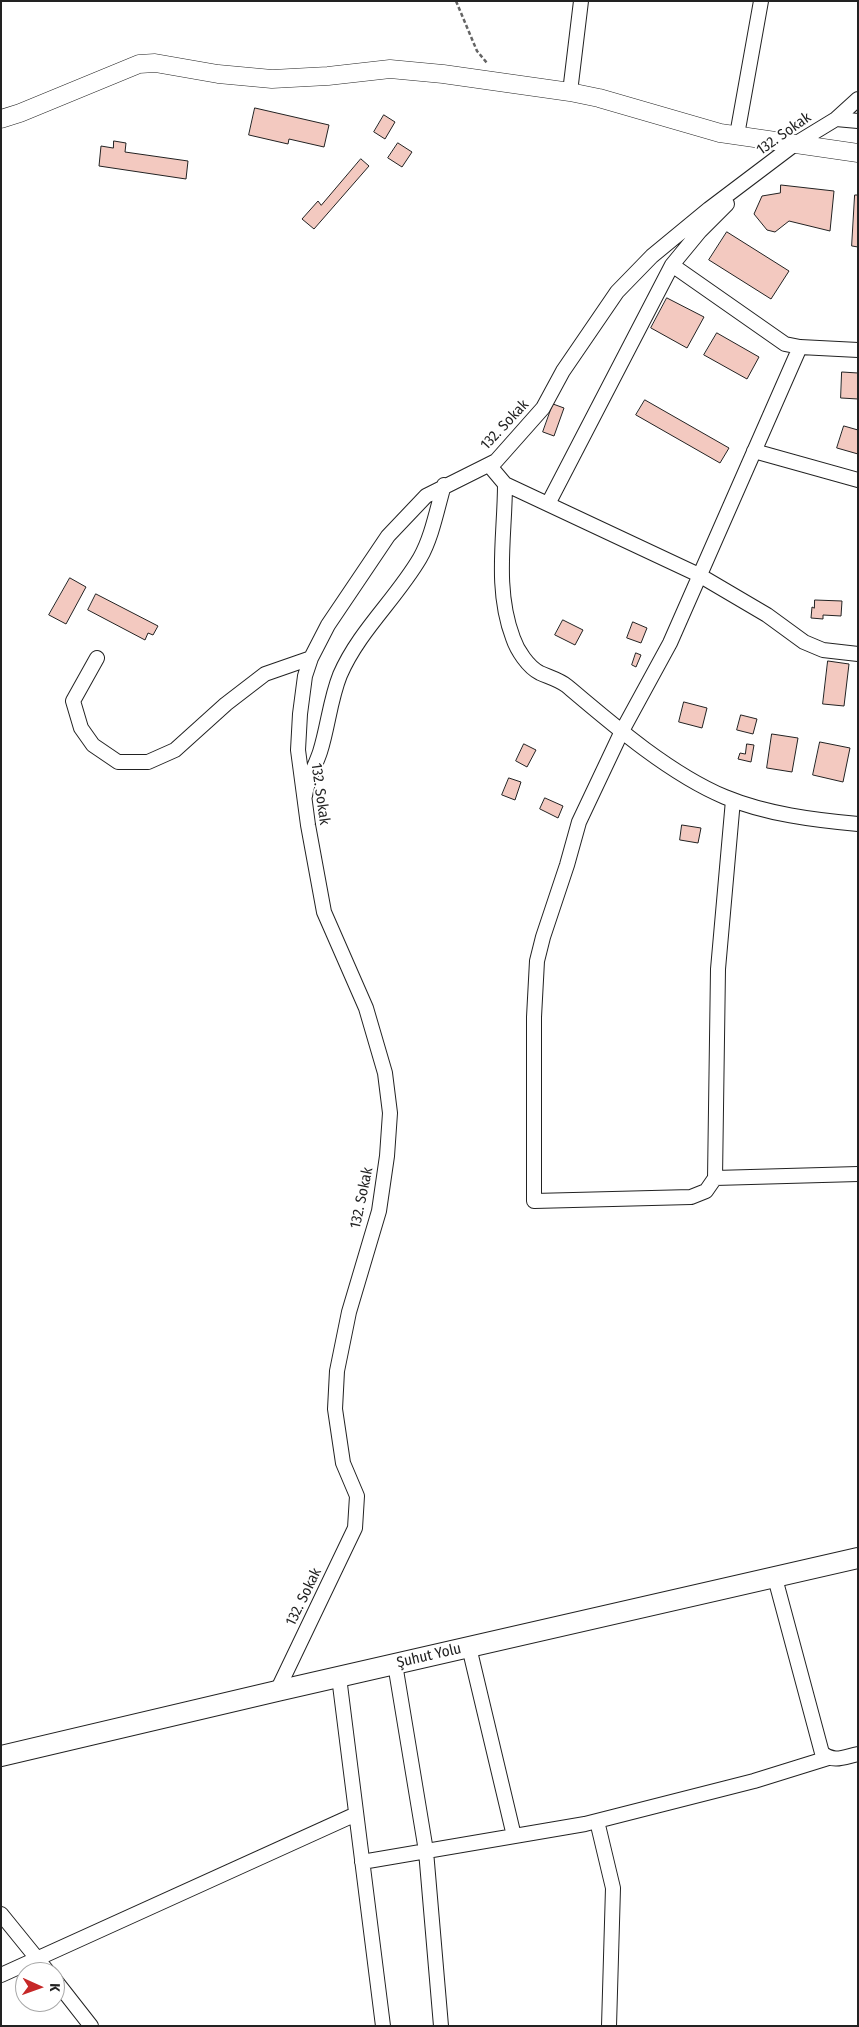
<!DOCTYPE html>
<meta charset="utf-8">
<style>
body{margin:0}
#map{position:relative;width:859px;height:2027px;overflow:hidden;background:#fff;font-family:"Fira Sans Condensed",sans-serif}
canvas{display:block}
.frame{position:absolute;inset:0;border:2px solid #222;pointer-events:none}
.north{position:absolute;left:15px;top:1962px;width:50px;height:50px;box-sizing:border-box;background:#fff;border:1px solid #a7a7a7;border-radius:50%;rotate:92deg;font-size:14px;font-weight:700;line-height:20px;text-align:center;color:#222}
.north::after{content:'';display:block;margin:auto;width:18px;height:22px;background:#c62828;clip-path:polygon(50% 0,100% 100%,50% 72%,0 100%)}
</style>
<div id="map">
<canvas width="859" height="2027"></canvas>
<div class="frame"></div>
<div class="north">K</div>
</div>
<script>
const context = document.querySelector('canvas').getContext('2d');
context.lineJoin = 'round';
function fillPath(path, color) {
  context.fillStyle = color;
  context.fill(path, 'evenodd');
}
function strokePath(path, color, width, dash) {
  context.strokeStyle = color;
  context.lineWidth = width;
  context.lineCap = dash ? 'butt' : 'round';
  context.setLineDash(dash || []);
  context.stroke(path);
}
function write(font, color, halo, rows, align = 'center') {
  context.font = font + ' "Fira Sans Condensed",sans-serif';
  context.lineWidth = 4;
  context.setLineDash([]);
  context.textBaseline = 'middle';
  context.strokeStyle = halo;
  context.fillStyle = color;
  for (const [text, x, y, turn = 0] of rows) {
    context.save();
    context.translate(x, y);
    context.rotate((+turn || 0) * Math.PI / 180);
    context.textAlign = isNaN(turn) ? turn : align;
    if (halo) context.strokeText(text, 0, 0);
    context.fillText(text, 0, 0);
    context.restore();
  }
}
const building = new Path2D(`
 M 255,108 L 329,125 L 324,147 L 289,139 L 288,144 L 249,135 Z
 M 384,115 L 395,122 L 385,139 L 374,132 Z
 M 114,141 L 126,143 L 125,152 L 188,161 L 186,179 L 99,166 L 101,146 L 113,148 Z
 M 398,143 L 412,152 L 402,167 L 388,158 Z
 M 361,159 L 369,166 L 314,229 L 302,219 L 318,201 L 321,205 Z
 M 781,185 L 834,191 L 830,231 L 789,221 L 775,232 L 767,230 L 754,214 L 762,196 L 780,193 Z
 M 855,195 L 858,195 L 858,247 L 852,246 Z
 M 727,232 L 789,271 L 771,299 L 709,260 Z
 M 667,298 L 704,317 L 687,348 L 651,328 Z
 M 717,333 L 759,357 L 747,379 L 704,355 Z
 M 842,372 L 858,373 L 858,399 L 841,398 Z
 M 645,400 L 729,448 L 720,463 L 636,415 Z
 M 553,404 L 564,408 L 554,436 L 543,432 Z
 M 844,426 L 858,430 L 858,454 L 837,448 Z
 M 70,578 L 86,587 L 66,624 L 49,615 Z
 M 96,594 L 158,626 L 153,635 L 148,633 L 145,640 L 88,610 Z
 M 815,600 L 842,601 L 841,616 L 823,615 L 823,619 L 811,618 L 812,607 L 814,608 Z
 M 563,620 L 583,630 L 575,645 L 555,635 Z
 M 633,622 L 647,628 L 641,643 L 627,638 Z
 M 636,653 L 641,655 L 636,667 L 632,665 Z
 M 828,661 L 849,664 L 844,706 L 823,704 Z
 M 684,702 L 707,708 L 702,728 L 679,722 Z
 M 741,715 L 757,719 L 753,734 L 737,730 Z
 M 772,734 L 798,738 L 792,772 L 767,768 Z
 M 820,742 L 850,748 L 843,782 L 813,775 Z
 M 524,744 L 536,750 L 527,767 L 516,761 Z
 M 747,744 L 754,745 L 751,762 L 738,759 L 740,753 L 745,754 Z
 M 509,778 L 521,782 L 515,800 L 502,795 Z
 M 545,798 L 563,806 L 558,818 L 540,809 Z
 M 682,825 L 701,828 L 698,843 L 680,840 Z`);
fillPath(building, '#f3c9c0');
strokePath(building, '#222', 1);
const minor = new Path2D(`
 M 570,92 L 581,1
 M 836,119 L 858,121
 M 737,135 L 761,1
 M 672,265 L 785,344 L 800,347 L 858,350
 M 754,451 L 858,480
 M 489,465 L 505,484 C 505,535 494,588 513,638 C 517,650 528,667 540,673 C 549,677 560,680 567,686 C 613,725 670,774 725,797 C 766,814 814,820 858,824
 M 505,484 L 699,575 L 767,615 L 804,642 L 823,650 L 858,654
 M 548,504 L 672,265 L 700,231 L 727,204
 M 97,658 L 73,701 L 81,728 L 93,745 L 118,762 L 148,762 L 175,750 L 226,704 L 265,674 L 311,658
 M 305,796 C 307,780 315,767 320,752 C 328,727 330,700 340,675 C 359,631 396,599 420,558 C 432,537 437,509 444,485
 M 733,800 L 718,969 L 715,1178 L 858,1174
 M 715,1178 L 706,1191 L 691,1197 L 534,1201 L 534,1017 L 537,961 L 543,937 L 567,865 L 579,822 L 622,731 L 670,643 L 800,347
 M 775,1578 L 822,1753 C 834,1763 844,1757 858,1754
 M 469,1647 L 514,1836
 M 395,1664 L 426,1851 L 441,2026
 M 339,1677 L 383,2026
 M 277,1691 L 355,1528 L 357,1496 L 343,1463 L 335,1409 L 337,1371 L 349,1312 L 379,1211 L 387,1156 L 390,1113 L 385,1073 L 366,1008 L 324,912 L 308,825 L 298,750 L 300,714 L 305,676 L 311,658 L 328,625 L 388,536 L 426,496 L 496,461 L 543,408 L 563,371 L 617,292 L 652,256 L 709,209 L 795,144 L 836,119 L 858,99
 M 597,1821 L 613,1888 L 609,2026
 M 362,1862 L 585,1824 L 754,1781 L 828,1758
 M 1,1914 L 48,1972
 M 1,1975 L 356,1814
 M 55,1980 L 91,2026`);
const tertiary = new Path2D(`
 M 1,119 L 20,113 L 139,64 L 155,63 L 218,74 L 272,79 L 328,76 L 390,69 L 443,74 L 570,92 L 599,98 L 720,133 L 858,153`);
const secondary = new Path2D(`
 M 1,1756 L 277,1691 L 858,1558`);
strokePath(minor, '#222', 16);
strokePath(tertiary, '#222', 19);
strokePath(secondary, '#222', 22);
strokePath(new Path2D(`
 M 456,1 L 477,51 L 487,63`), '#646464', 2.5, [4, 2.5]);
strokePath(minor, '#fff', 14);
strokePath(tertiary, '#fff', 18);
strokePath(secondary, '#fff', 20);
write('15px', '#222', '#fff', [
 ["132. Sokak",784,134,-35],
 ["132. Sokak",505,425,-47],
 ["132. Sokak",320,794,82],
 ["132. Sokak",362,1198,-78],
 ["132. Sokak",304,1597,-64],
 ["Şuhut Yolu",429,1656,-13]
]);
</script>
